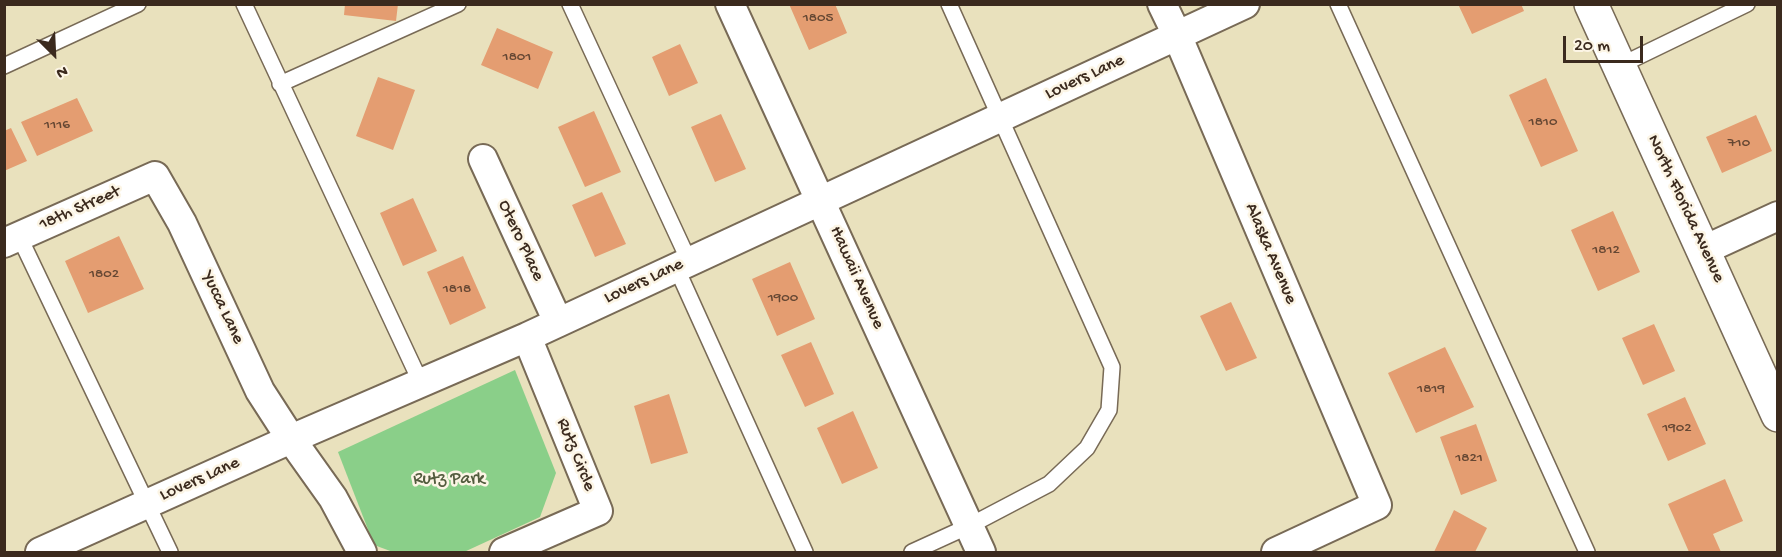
<!DOCTYPE html>
<style>
body{margin:0}
#map{position:relative;width:1782px;height:557px;overflow:hidden;background:#e9e1bd;font-family:"Gochi Hand",sans-serif}
canvas{display:block}
.frame{position:absolute;inset:0;border:6px solid #3b2a1e;pointer-events:none}
.north{position:absolute;left:24px;top:24px;width:60px;height:60px;-webkit-text-stroke:4px #fcf5e5;paint-order:stroke;rotate:156deg;font-size:16px;font-weight:700;line-height:24px;text-align:center;color:#3b2a1e}
.north::after{content:'';display:block;margin:auto;width:21px;height:27px;background:#3b2a1e;clip-path:polygon(50% 0,100% 100%,50% 72%,0 100%)}
.scale{position:absolute;left:1563px;top:36px;width:80px;height:27px;box-sizing:border-box;border:3px solid #3b2a1e;border-top:0;padding-left:8px;font-size:18px;line-height:21px;white-space:nowrap;color:#3b2a1e;-webkit-text-stroke:4px #fcf5e5;paint-order:stroke}
</style>
<div id="map">
<canvas width="1782" height="557"></canvas>
<div class="frame"></div>
<div class="north">N</div>
<div class="scale">20 m</div>
</div>
<script>
const context = document.querySelector('canvas').getContext('2d');
context.lineJoin = 'round';
function fillPath(path, color) {
  context.fillStyle = color;
  context.fill(path, 'evenodd');
}
function strokePath(path, color, width, dash) {
  context.strokeStyle = color;
  context.lineWidth = width;
  context.lineCap = dash ? 'butt' : 'round';
  context.setLineDash(dash || []);
  context.stroke(path);
}
function write(font, color, halo, rows, align = 'center') {
  context.font = font + ' "Gochi Hand",sans-serif';
  context.lineWidth = 5;
  context.setLineDash([]);
  context.textBaseline = 'middle';
  context.strokeStyle = halo;
  context.fillStyle = color;
  for (const [text, x, y, turn = 0] of rows) {
    context.save();
    context.translate(x, y);
    context.rotate((+turn || 0) * Math.PI / 180);
    context.textAlign = isNaN(turn) ? turn : align;
    if (halo) context.strokeText(text, 0, 0);
    context.fillText(text, 0, 0);
    context.restore();
  }
}
fillPath(new Path2D(`
 M 515,370 L 556,473 L 540,517 L 464,552 L 393,552 L 374,545 L 338,452 Z`), '#8acf89');
fillPath(new Path2D(`
 M 345,4 L 398,4 L 396,21 L 344,15 Z
 M 789,4 L 835,4 L 847,33 L 809,50 Z
 M 1458,4 L 1521,4 L 1524,11 L 1472,34 Z
 M 497,28 L 553,52 L 538,89 L 481,65 Z
 M 680,44 L 698,83 L 669,96 L 652,57 Z
 M 378,77 L 415,90 L 393,150 L 356,136 Z
 M 1546,78 L 1578,151 L 1541,167 L 1509,95 Z
 M 77,98 L 93,131 L 37,156 L 21,122 Z
 M 594,111 L 621,172 L 585,187 L 558,127 Z
 M 721,114 L 746,169 L 715,182 L 691,127 Z
 M 1756,115 L 1772,151 L 1722,173 L 1706,137 Z
 M 11,128 L 27,161 L 4,171 L 4,131 Z
 M 602,192 L 626,244 L 595,257 L 572,205 Z
 M 413,198 L 437,251 L 403,266 L 380,213 Z
 M 1613,211 L 1640,272 L 1598,291 L 1571,230 Z
 M 119,236 L 144,289 L 88,313 L 65,261 Z
 M 463,256 L 486,308 L 450,325 L 427,272 Z
 M 790,262 L 815,319 L 777,336 L 752,279 Z
 M 1231,302 L 1257,358 L 1226,371 L 1200,316 Z
 M 1654,324 L 1675,371 L 1643,385 L 1622,338 Z
 M 811,342 L 834,394 L 805,407 L 781,355 Z
 M 1445,347 L 1474,407 L 1416,433 L 1388,373 Z
 M 669,394 L 688,453 L 651,464 L 634,406 Z
 M 1685,397 L 1706,444 L 1668,461 L 1647,414 Z
 M 853,411 L 878,468 L 842,484 L 817,428 Z
 M 1476,424 L 1497,481 L 1461,495 L 1440,437 Z
 M 1725,479 L 1743,521 L 1713,534 L 1721,552 L 1689,552 L 1668,504 Z
 M 1454,510 L 1487,528 L 1475,552 L 1434,552 Z`), '#e49d71');
const lane = new Path2D(`
 M 244,4 L 421,383
 M 570,4 L 689,261
 M 1338,4 L 1587,552
 M 4,66 L 138,4
 M 1619,66 L 1747,4
 M 280,84 L 458,4
 M 19,236 L 170,552
 M 676,267 L 805,552
 M 912,552 L 969,526 L 1049,484 L 1087,448 L 1109,410 L 1112,367 L 949,4`);
const street = new Path2D(`
 M 730,4 L 981,552
 M 1162,4 L 1177,35 L 1377,505 L 1276,552
 M 483,159 L 558,322
 M 4,243 L 155,176 L 182,223 L 260,391 L 291,439 L 333,498 L 362,552
 M 1704,250 L 1778,216
 M 40,552 L 291,439 L 527,337 L 1245,4
 M 504,552 L 598,511 L 527,337`);
const secondary = new Path2D(`
 M 1591,4 L 1778,415`);
strokePath(lane, '#786a56', 18);
strokePath(street, '#786a56', 32);
strokePath(secondary, '#786a56', 36);
strokePath(lane, '#fff', 15);
strokePath(street, '#fff', 28);
strokePath(secondary, '#fff', 33);
write('15px', '#654733', null, [
 ["1805",818,19],
 ["1801",517,58],
 ["1810",1543,123],
 ["1116",57,126],
 ["710",1739,144],
 ["1812",1606,251],
 ["1802",104,275],
 ["1818",457,290],
 ["1900",783,299],
 ["1819",1431,390],
 ["1902",1677,429],
 ["1821",1469,459]
]);
write('18px', '#3b2a1e', '#fcf5e5', [
 ["Lovers Lane",1085,78,-25],
 ["18th Street",80,209,-24],
 ["North Florida Avenue",1685,209,65],
 ["Otero Place",520,241,65],
 ["Alaska Avenue",1270,254,67],
 ["Hawaii Avenue",856,278,66],
 ["Lovers Lane",644,282,-25],
 ["Yucca Lane",222,308,65],
 ["Rutz Circle",575,455,68],
 ["Lovers Lane",200,480,-24]
]);
write('18px', '#535c3e', '#fcf5e5', [
 ["Rutz Park",449,480]
]);
</script>
